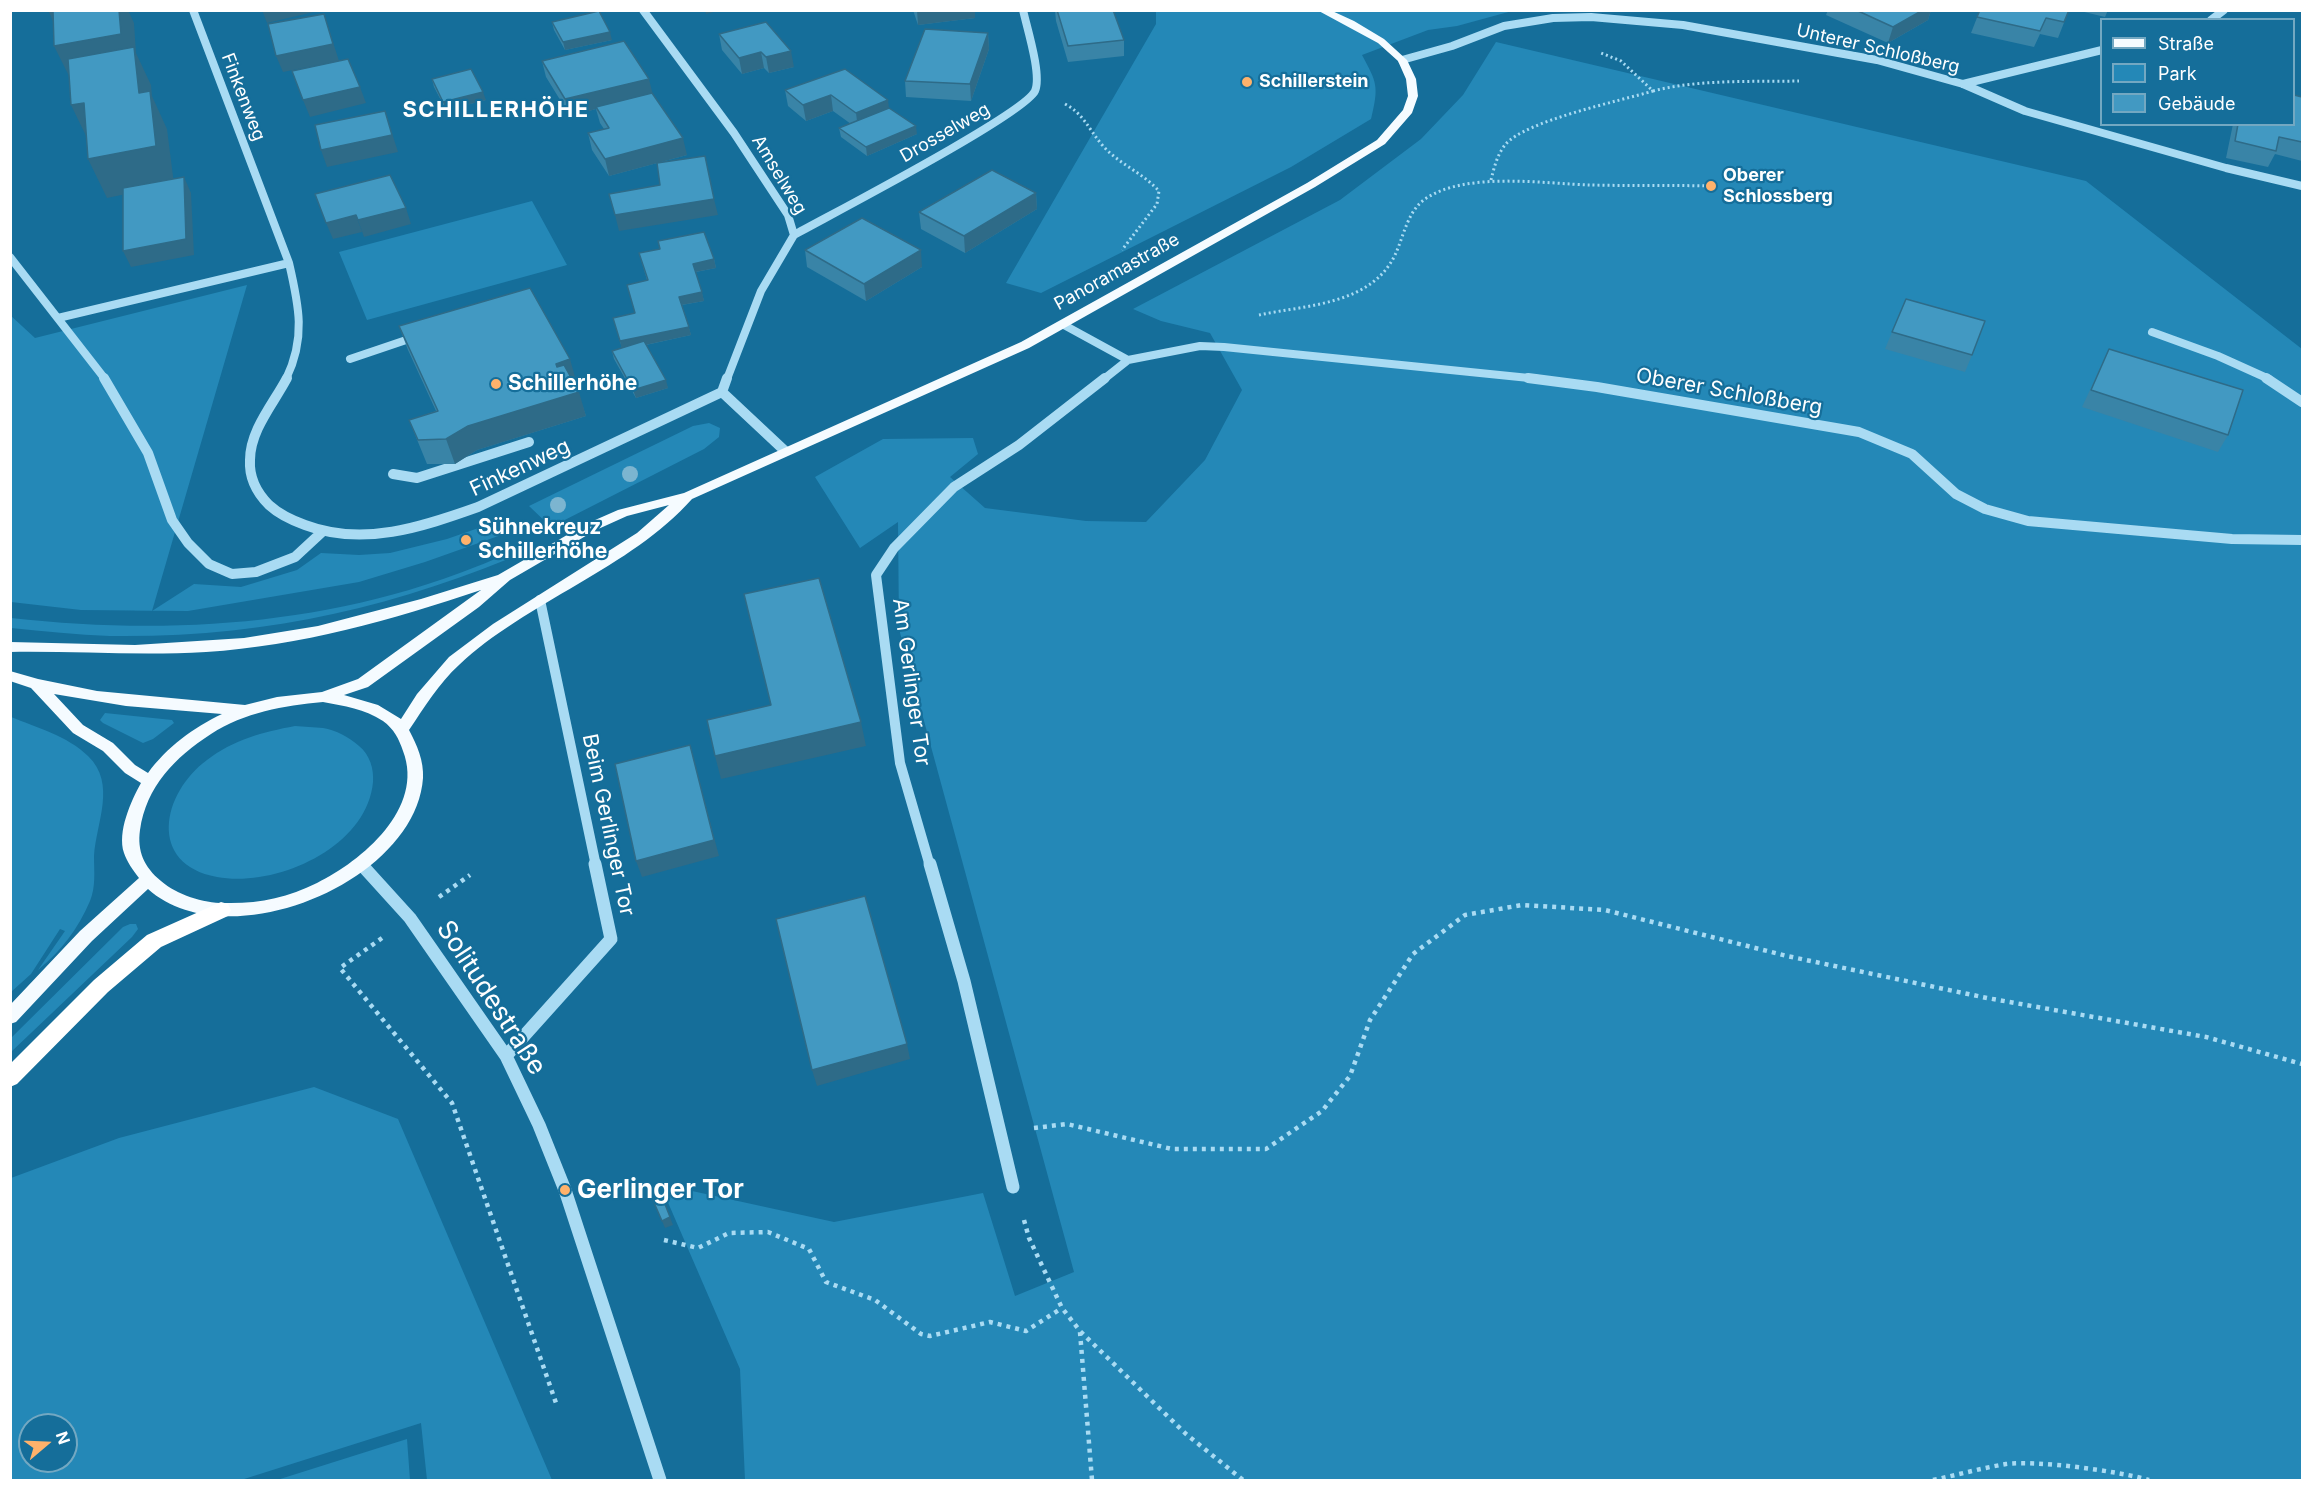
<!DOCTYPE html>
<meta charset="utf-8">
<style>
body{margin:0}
#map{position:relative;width:2313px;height:1491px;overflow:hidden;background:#156e9a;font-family:Inter,sans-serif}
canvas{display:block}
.frame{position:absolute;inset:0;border:12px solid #fff;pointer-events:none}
.legend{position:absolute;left:2100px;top:18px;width:195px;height:108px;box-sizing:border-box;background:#156e9a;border:2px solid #73a8c2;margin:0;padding:8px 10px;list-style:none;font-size:18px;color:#fff}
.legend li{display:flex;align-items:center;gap:12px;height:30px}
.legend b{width:30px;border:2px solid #73a8c2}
.north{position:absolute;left:18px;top:1413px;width:60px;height:60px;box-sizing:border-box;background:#156e9a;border:2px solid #73a8c2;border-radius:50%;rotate:71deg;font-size:16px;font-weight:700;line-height:24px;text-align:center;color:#fff}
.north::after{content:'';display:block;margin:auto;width:21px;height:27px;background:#ffb26b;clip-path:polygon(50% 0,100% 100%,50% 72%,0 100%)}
</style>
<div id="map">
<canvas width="2313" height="1491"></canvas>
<div class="frame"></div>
<ul class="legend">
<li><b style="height:8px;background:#f5fbff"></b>Straße</li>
<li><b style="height:16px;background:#2488b7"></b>Park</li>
<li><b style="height:16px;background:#4299c2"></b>Gebäude</li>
</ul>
<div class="north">N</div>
</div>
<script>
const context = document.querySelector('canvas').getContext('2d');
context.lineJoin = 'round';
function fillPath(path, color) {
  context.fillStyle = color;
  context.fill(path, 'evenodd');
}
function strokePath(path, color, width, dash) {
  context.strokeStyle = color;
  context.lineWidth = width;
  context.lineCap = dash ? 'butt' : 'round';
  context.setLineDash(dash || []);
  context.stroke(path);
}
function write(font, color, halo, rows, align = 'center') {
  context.font = font + ' Inter,sans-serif';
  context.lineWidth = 4.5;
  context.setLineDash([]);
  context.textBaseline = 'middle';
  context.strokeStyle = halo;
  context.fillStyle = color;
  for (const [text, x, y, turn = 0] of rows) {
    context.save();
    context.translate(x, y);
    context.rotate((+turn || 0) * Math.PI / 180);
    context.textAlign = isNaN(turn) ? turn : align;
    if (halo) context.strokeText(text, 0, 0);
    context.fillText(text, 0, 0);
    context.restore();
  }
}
fillPath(new Path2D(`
 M 1156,11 L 1512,11 L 1457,26 L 1428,30 L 1362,55 C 1377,83 1379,86 1371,119 L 1291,167 L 1041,293 L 1006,283 L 1156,24 Z
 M 1496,42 L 2086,181 L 2302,349 L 2302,1480 L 745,1480 L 740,1369 L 660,1184 L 834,1222 L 983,1193 L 1015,1296 L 1074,1272 L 899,629 L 898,522 L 860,548 L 815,477 L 883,439 L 973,438 L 978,454 L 950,477 L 985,508 L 1086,521 L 1146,522 L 1205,460 L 1242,390 L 1210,333 L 1161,321 L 1133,309 L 1340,200 L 1421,139 L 1463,95 Z
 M 532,201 L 567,265 L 367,320 L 339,252 Z
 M 247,285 L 152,611 L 194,584 L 241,587 L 297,570 L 321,553 L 359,555 L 390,553 L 447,539 L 490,524 L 504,534 L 425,562 L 359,582 L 188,611 L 81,610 L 11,602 L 10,315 L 35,338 Z
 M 709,423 L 720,428 L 719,437 L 704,449 L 551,527 L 529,506 L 693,426 Z
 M 525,547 L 535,548 C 393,608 266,638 110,636 C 77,635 44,631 11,628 L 11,618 C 145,633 279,628 409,590 C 432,583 456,575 478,566 C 494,560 509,552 525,547 Z
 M 105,713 L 172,720 L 174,723 L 153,739 L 143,743 L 103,723 L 100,720 Z
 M 11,717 C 35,727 68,736 88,756 C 117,784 96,823 94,856 C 94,872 96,886 90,901 C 78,929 61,951 38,970 L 65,931 L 60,929 L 31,974 L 11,992 Z
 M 295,726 C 304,727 314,727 323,728 C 336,730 349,737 359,746 C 370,755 374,769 373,782 C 367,848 275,888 217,877 C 147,864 162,793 207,760 C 233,740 263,732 295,726 Z
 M 130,924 L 136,924 L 138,929 L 132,937 L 11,1052 L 11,1038 L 123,927 Z
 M 314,1087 L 398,1119 L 552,1480 L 427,1480 L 421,1423 L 241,1480 L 11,1480 L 11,1178 L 119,1138 ZM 30,1425 L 66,1425 L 66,1461 L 30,1461 Z
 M 407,1439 L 410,1480 L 277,1480 Z`), '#2488b7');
strokePath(new Path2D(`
 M 1653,91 C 1700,79 1751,82 1799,81
 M 1065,104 C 1084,114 1089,130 1103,146 C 1119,164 1143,173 1159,191 L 1157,204 L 1122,250
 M 1491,180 C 1494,168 1497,155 1505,145 C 1524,121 1620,101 1653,91 L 1621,61 L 1601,53
 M 1259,315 C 1306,305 1371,305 1395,255 C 1404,236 1407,212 1425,199 C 1466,171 1545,184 1592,185 C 1632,186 1671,185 1711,186`), '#a9dbf3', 3, [2, 3]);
strokePath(new Path2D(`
 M 439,897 L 470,875
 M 382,938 L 340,968 L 452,1103 L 556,1403
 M 1034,1128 L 1067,1124 L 1172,1149 L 1266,1149 L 1322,1111 L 1350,1076 L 1370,1020 L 1413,954 L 1465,915 L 1522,905 L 1605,910 L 1787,956 L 1987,998 L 2206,1037 L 2302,1064
 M 1024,1220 L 1029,1238 L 1062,1308 L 1080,1331 L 1186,1434 L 1243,1480
 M 664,1240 L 698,1248 L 729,1233 L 768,1232 L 809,1249 L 826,1282 L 875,1300 L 921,1334 L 930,1336 L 990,1322 L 1026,1331 L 1062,1308
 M 1080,1332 L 1092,1480
 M 1933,1480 C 1957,1475 1982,1468 2006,1464 C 2037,1460 2118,1471 2149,1480`), '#a9dbf3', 4.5, [4, 5]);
strokePath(new Path2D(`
 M 193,10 L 289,263 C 299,306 306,338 286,379
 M 643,10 L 734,133 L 788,215 L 794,235 L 761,291 L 727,379
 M 2211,20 L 2224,10
 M 1402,60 L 1452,46 L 1504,26 L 1553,18 L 1591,17 L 1683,25 L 1877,60 L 1963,84 L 2025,111 L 2226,168 L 2302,186
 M 1963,84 L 2102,50
 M 794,235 C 830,215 1023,115 1035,91 C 1042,75 1027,28 1023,10
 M 10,257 L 105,379
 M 58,318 L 289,263
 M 1064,325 L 1128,360 L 1104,379
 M 2152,332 L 2218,356 L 2269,379
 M 350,359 L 418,336
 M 1128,360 L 1200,346 L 1224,347 L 1539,379`), '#a9dbf3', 8);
strokePath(new Path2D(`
 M 104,378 L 148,453 L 172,520 L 188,543 L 209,564 L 232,574 L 256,572 L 295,557 L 322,532
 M 287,378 C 274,403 250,430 250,460 C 249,477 257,493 269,505 C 280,515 291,520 305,525 C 363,547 422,527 478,507 L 722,392
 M 1528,378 L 1597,387 L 1859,432 L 1912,454 L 1956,494 L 1985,509 L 2028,521 L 2232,539 L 2302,540
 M 2266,378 L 2302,402
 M 722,392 L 727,378
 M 722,392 L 785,451
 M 393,474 L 417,478 L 529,442
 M 540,600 L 596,866
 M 361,864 L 363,866
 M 930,866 L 900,763 L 876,575 L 894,548 L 954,487 L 1019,445 L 1105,378`), '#a9dbf3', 10);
strokePath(new Path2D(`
 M 361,864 L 410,918 L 506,1056 L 539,1125 L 565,1190 L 660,1480
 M 930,864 L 964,981 L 1013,1187
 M 506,1056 L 611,939 L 595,864`), '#a9dbf3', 13);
fillPath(new Path2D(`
 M 1317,10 L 1330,10 L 1354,21 L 1384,39 L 1407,60 L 1416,79 L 1418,96 L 1412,113 L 1385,144 L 1315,187 L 1029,348 L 692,499 C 631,568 526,602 459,665 C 439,683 424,708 409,730 C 417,745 424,761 423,778 C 416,882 227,960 148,889 L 92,941 L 16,1022 L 10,1024 L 10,1005 L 80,931 L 139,878 C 133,870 127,862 124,853 C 117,832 131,801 141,783 L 125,773 L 103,751 L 73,733 L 31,688 L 10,681 L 10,671 L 38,679 L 97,691 L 245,705 L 277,697 L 322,692 L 358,679 L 481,590 C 392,620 300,646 206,652 C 141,656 76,651 10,652 L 10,642 L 135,645 L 244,638 L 318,626 L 421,599 L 498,575 L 586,524 L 618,510 L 684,493 L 1021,342 L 1307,183 L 1377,140 L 1403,110 L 1408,96 L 1406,79 L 1398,61 L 1378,43 ZM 669,505 L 637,533 L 493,624 L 449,657 L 417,694 L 401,719 L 378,705 L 344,695 L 368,687 L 479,607 L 510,580 L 596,530 L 627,516 ZM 54,694 L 126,706 L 222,714 C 194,727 166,748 148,773 L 135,765 L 113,743 L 83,725 ZM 323,702 C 344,706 365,709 383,721 C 394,729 399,739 403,751 C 425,808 362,861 317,883 C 287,898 257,904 224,903 C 203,903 177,895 161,881 C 144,867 137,851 140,830 C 146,787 175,757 211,734 C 245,712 283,706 323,702 Z`), '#f5fbff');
fillPath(new Path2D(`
 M 221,902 L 228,904 L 231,910 L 228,916 L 161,947 L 108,992 L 17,1084 L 10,1087 L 10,1064 L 94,980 L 147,935 Z`), '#fff');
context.fillStyle = '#7cb5d0';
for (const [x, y] of [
 [630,474],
 [558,505]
]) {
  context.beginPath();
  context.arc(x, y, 8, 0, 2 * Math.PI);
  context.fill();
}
fillPath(new Path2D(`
 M 913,10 L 975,10 L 975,18 L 918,25 Z
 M 1055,10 L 1113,10 L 1124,40 L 1124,56 L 1068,62 L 1056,21 Z
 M 1828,10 L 1931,10 L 1928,20 L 1888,43 L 1826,15 Z
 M 1980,10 L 2069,10 L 2058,38 L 2040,34 L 2034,47 L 1971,33 Z
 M 2076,10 L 2108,10 L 2105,17 Z
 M 552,22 L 612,40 L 565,50 L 554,30 Z
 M 988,33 L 989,49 L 971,101 L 906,97 L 905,81 Z
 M 719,34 L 794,67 L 769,73 L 764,68 L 742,74 L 722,50 Z
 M 542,61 L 652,93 L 687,155 L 609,176 L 592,150 L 588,133 L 604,129 L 600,123 L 596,109 L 570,116 L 546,77 Z
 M 845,69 L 889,108 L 917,134 L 867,156 L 841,137 L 839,128 L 851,124 L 833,111 L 806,121 L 788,106 L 785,90 Z
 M 432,79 L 486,100 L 446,110 L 434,87 Z
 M 2302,97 L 2302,161 L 2275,154 L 2268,167 L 2226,158 L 2233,124 L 2294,124 Z
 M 1036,193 L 1037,209 L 965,253 L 921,229 L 919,212 Z
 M 805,250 L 922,267 L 866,301 L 807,267 Z
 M 639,253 L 714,259 L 716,268 L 696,272 L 704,301 L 682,305 L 691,335 L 646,345 L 668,388 L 636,398 L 614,359 L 612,351 L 622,348 L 613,318 L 635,313 L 647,280 Z
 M 399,326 L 577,384 L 575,384 L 586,416 L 477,450 L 455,464 L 427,464 L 409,420 L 436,411 L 408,350 Z
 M 1892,332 L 1972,355 L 1965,372 L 1885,349 Z
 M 2109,349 L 2228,435 L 2218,452 L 2082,407 Z`), '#3984a7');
fillPath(new Path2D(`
 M 48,10 L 59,10 L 60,37 Z
 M 116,10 L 128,10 L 134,23 L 136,53 L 151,85 L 152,96 L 167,129 L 174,184 L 107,198 L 88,159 L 156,146 L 73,84 L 54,46 Z
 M 262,10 L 322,10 L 267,23 Z
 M 705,10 L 721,10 L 706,14 Z
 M 917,10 L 975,10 L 975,18 L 918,25 Z
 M 1923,10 L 1931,10 L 1928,20 L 1888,43 L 1893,27 Z
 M 324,14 L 339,61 L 283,72 L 276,56 Z
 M 610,32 L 612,40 L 565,50 L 563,42 Z
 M 988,33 L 989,49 L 971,101 L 970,84 Z
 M 791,51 L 794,67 L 769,73 L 766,57 Z
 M 761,52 L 764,68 L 742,74 L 739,58 Z
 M 649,79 L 653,95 L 596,107 L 596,109 L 570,116 L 565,99 Z
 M 360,87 L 366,103 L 310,117 L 303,100 Z
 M 483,92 L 486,100 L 446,110 L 443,102 Z
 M 831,95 L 833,111 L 806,121 L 803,105 Z
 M 888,100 L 890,116 L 858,129 L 856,113 Z
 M 84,103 L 90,144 L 71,105 Z
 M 385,111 L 398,152 L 327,167 L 321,150 Z
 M 916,126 L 917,134 L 867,156 L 866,147 Z
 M 683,138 L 687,155 L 609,176 L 605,159 Z
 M 184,177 L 191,193 L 194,255 L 131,267 L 123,251 Z
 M 1036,193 L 1037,209 L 965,253 L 964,236 Z
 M 714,199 L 718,215 L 619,231 L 615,215 Z
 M 406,208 L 411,224 L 364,237 L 358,220 Z
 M 356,215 L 362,232 L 333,239 L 326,223 Z
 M 921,250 L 922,267 L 866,301 L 864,284 Z
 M 714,259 L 716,268 L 695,272 L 693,264 Z
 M 702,292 L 704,301 L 681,305 L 679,297 Z
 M 689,327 L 691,335 L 622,350 L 620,341 Z
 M 570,359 L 577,384 L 563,388 L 556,364 Z
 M 666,380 L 668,388 L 636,398 L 633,390 Z
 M 579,392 L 586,416 L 477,450 L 455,464 L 446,439 L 468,426 Z
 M 861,722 L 866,746 L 721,779 L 715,756 Z
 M 690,745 L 719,856 L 642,877 L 636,861 Z
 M 907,1044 L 910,1059 L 817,1086 L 812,1070 Z
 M 664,1202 L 673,1225 L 665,1228 L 662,1221 Z`), '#2e6b88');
const building = new Path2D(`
 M 53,10 L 119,10 L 121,34 L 54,46 Z
 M 1057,10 L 1113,10 L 1124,40 L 1068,46 Z
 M 1856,10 L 1923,10 L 1893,27 Z
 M 1980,10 L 2069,10 L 2064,22 L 2046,18 L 2040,31 L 1977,17 Z
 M 599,11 L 610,32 L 563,42 L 552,22 Z
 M 324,14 L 333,44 L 276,56 L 268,24 Z
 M 766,22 L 791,51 L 766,57 L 761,52 L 739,58 L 719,34 Z
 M 925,29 L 988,33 L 970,84 L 905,81 Z
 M 624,41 L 649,79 L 565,99 L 542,61 Z
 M 134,47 L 139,93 L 150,91 L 156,146 L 88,159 L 84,103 L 71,105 L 68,59 Z
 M 348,59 L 360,87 L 303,100 L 292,71 Z
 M 471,69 L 483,92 L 443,102 L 432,79 Z
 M 845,69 L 888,100 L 856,113 L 831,95 L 803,105 L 785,90 Z
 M 652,93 L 683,138 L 605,159 L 588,133 L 609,128 L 596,107 Z
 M 2294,95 L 2302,97 L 2302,142 L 2279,137 L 2276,151 L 2235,141 L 2238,124 L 2294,124 Z
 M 889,108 L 916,126 L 866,147 L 839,128 Z
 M 385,111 L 392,135 L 321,150 L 315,125 Z
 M 705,156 L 714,199 L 615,215 L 609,194 L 660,185 L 657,163 Z
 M 992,170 L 1036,193 L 964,236 L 919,212 Z
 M 390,175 L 406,208 L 358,220 L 356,215 L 326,223 L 315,194 Z
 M 184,177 L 186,239 L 123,251 L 123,188 Z
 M 862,218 L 921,250 L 864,284 L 805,250 Z
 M 704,232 L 714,259 L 693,264 L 702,292 L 679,297 L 689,327 L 620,341 L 613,318 L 635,313 L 627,285 L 648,280 L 639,253 L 660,249 L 658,241 Z
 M 530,288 L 570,359 L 556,364 L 557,367 L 564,365 L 579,392 L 468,426 L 446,439 L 418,440 L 409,420 L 438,411 L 399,326 Z
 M 1906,299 L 1985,321 L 1972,355 L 1892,332 Z
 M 644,341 L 666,380 L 633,390 L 612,351 Z
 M 2109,349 L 2243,390 L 2228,435 L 2091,390 Z
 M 819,578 L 861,722 L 715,756 L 707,720 L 771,705 L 744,594 Z
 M 690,745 L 714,840 L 636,861 L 615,764 Z
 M 865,896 L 907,1044 L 812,1070 L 776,919 Z
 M 661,1194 L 670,1217 L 662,1221 L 652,1198 Z`);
fillPath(building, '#4299c2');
strokePath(building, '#2e6b88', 1.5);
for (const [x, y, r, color] of [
 [1247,82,6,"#ffb26b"],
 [1711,186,6,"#ffb26b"],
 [496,384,6,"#ffb26b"],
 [466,540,6,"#ffb26b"],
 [565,1190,6,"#ffb26b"]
]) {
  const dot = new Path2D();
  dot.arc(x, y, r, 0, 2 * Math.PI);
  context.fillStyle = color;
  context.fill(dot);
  strokePath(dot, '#156e9a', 2);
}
write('18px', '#fff', '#156e9a', [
 ["Unterer Schloßberg",1878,49,13],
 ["Finkenweg",243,97,69],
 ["Drosselweg",945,133,-30],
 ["Amselweg",779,175,59],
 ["Panoramastraße",1117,272,-29]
]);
write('bold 18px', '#fff', '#156e9a', [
 ["Schillerstein",1259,82],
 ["Oberer",1723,176],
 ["Schlossberg",1723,197]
], 'left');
write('bold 21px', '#fff', '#156e9a', [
 ["Schillerhöhe",508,384],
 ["Sühnekreuz",478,528],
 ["Schillerhöhe",478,552]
], 'left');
write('21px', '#fff', '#156e9a', [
 ["Oberer Schloßberg",1729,392,10],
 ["Finkenweg",520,468,-25],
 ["Am Gerlinger Tor",911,682,82],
 ["Beim Gerlinger Tor",608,825,78]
]);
context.letterSpacing = '1.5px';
write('bold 22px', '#fff', '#156e9a', [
 ["SCHILLERHÖHE",496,110]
]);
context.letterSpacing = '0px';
write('26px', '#fff', '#156e9a', [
 ["Solitudestraße",491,998,57]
]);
write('bold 26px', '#fff', '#156e9a', [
 ["Gerlinger Tor",577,1190]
], 'left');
</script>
